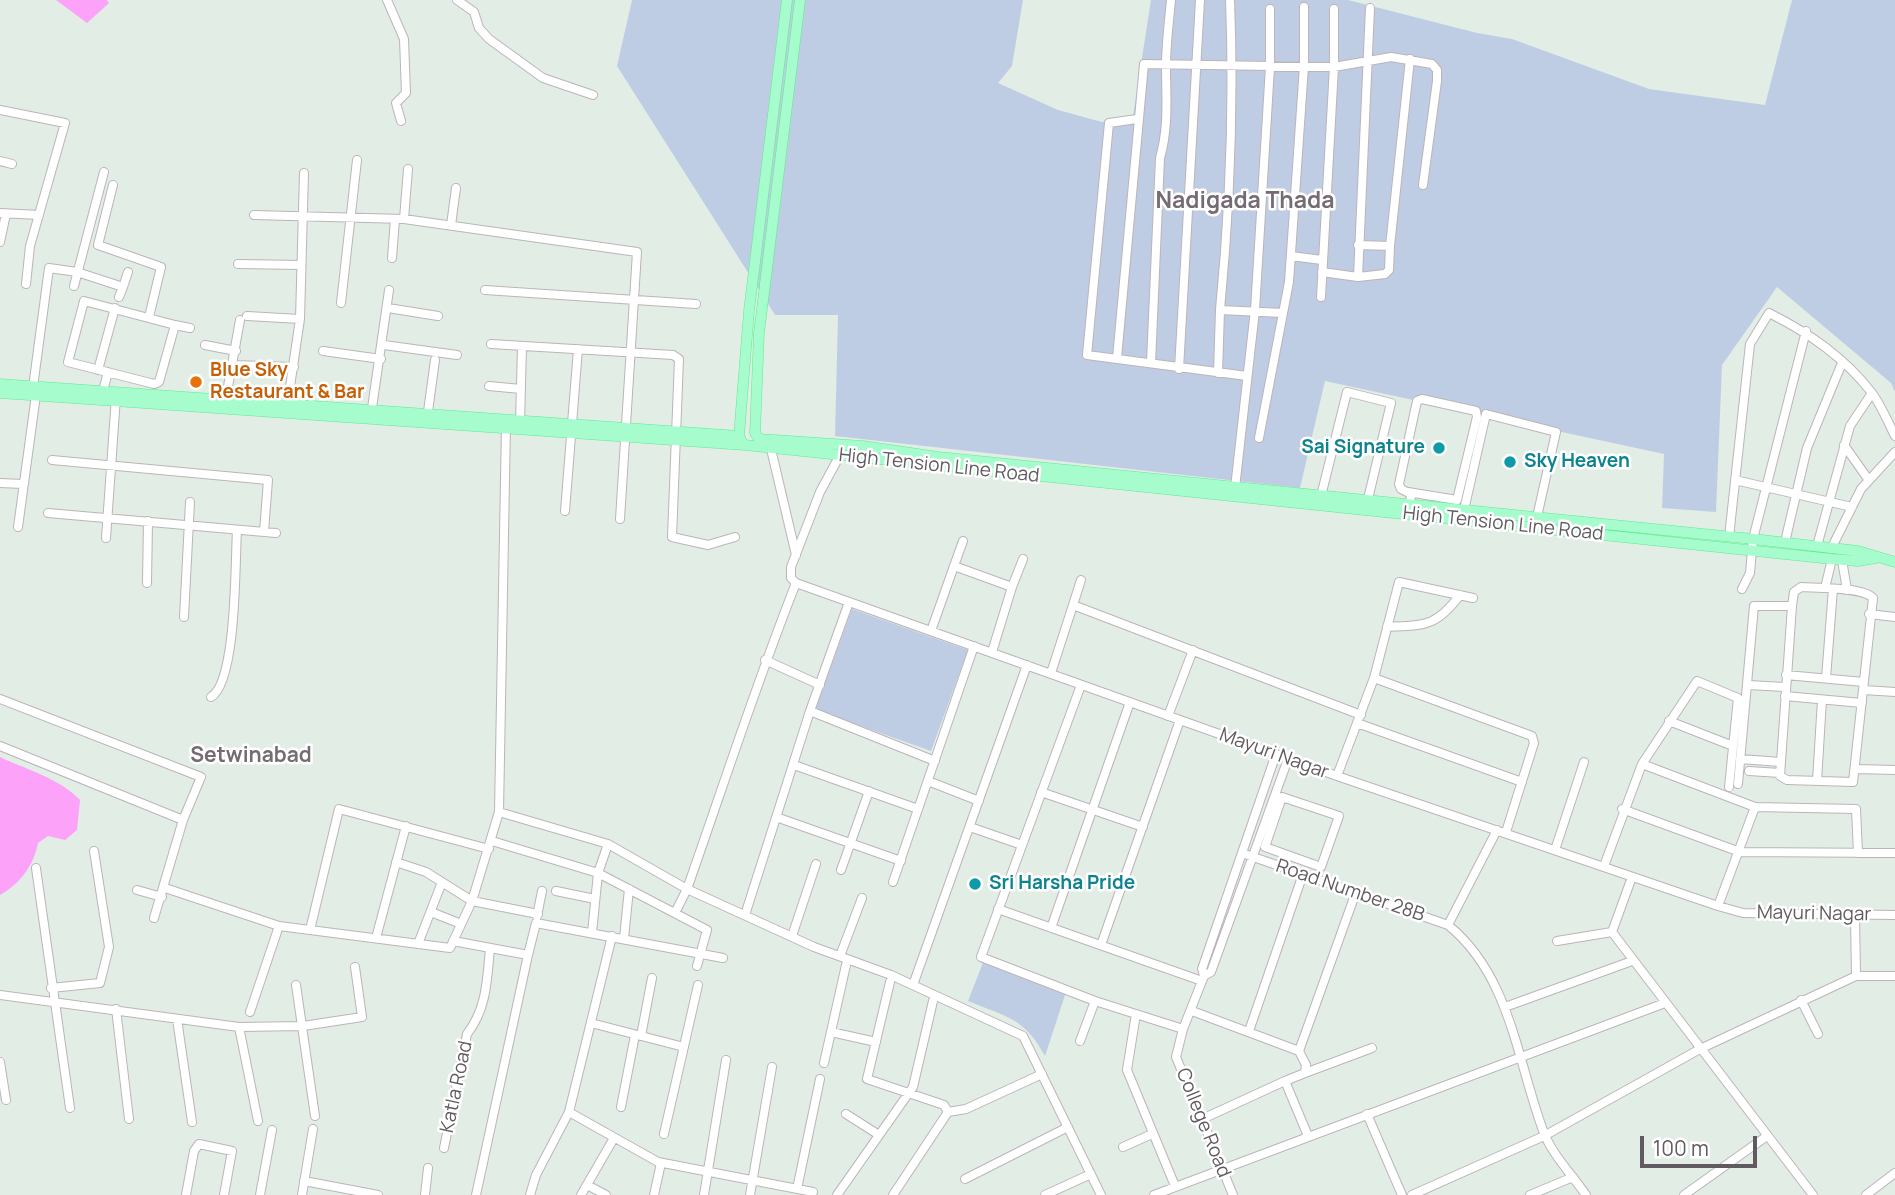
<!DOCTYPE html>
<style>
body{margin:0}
#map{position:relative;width:1895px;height:1195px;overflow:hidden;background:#e2ede6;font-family:Manrope,sans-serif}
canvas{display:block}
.scale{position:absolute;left:1640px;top:1136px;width:117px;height:32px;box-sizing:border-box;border:4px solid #625a61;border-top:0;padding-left:9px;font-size:21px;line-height:24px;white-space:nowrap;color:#625a61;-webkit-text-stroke:5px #fff;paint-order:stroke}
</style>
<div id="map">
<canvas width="1895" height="1195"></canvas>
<div class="scale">100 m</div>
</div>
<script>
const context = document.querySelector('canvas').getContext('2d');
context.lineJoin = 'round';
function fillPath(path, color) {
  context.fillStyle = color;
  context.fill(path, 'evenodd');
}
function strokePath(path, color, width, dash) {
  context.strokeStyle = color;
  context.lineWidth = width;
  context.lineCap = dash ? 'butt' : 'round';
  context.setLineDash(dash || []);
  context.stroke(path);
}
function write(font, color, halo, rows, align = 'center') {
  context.font = font + ' Manrope,sans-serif';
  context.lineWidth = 5;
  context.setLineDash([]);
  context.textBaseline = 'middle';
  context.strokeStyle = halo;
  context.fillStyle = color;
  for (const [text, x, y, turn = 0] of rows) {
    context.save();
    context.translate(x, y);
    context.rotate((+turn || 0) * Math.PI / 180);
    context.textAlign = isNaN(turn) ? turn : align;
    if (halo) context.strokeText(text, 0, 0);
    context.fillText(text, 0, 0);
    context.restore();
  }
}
fillPath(new Path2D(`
 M 632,0 L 1023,0 L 1012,66 L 998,83 L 1058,110 L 1102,122 L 1133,116 L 1151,0 L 1348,0 L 1477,33 L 1512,39 L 1649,89 L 1765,105 L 1792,0 L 1895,0 L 1895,392 L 1891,383 L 1777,287 L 1722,365 L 1716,512 L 1662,508 L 1664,454 L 1325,381 L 1300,488 L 835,436 L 838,315 L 775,315 L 617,66 Z
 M 852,609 L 968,650 L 931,751 L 815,710 Z
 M 984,960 L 1066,992 L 1045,1056 C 1024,1017 1006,1017 968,1001 Z`), '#bfcde4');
fillPath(new Path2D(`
 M 56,0 L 107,0 L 109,3 L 87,23 Z
 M 0,757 C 27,770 59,778 80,800 L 77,830 L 65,840 L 48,836 L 38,843 C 34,865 20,884 0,895 Z`), '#fca2f8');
const minor = new Path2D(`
 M 387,0 L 404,39 L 406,93 L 396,103 L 401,121
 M 457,0 L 474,12 L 479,28 L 489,39 L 543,78 L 593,95
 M 1230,0 C 1234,103 1230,207 1220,310 L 1283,313
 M 0,110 L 65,123 L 30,246 L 26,284
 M 1137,119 L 1109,123 L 1087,355 L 1247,376
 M 0,161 L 12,164
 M 113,185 L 98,245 L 161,267 L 149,317
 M 0,213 L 39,215
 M 254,215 L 404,219 L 637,252 L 620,519
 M 404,219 L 408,169
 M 451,225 L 456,188
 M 0,242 L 6,214
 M 1358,245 L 1390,246 L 1410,59
 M 1291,256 L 1322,260
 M 392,258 L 395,219
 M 238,264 L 301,265
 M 1322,272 L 1358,277 L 1370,8
 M 1358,277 L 1385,274 L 1389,270 L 1390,246
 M 74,286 L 104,172
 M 485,290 L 696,304
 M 119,297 L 123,287
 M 1321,297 L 1334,67 L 1334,9
 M 84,301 L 175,325 L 159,382 L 154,384 L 68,362 Z
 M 341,303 L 357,160
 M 388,308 L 438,316
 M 247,316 L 300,319
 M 175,325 L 190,328
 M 491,344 L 673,355 L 679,359 L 672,537 L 708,545 L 735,537
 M 205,345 L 236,351
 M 384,345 L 457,355
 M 323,351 L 381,359
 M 1117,358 L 1144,64 L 1334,67 L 1391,57 L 1432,64 L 1437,70 L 1437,81 L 1423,185
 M 1151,363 L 1160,158 C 1169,126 1166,98 1166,66 C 1166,44 1169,22 1171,0
 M 234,365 L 294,367
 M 1179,369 L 1200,0
 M 98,370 L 115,308
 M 1218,373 L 1220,310
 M 489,386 L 521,389
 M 33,387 L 49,268 L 77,272 L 123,287 L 128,272
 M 103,391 L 108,372
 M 225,403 L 240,320
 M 287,407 L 300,319 L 304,173
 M 371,415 L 389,290
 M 427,419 L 435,360
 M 520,424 L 522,346
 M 1259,438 L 1289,282 L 1304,66 L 1304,7
 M 1844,445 L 1868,479
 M 771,449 L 796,555
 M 840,455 L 820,492 L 791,567 L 791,578 L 796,583 L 1337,776 L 1718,906 L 1743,913 L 1895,915
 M 52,460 L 268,480 L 264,532
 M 1735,480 L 1852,507
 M 0,483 L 23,484
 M 1235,488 L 1255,310 L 1270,67 L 1270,9
 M 1408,492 L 1457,500 L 1477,417 L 1476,411 L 1422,399 L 1417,401 L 1399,484 L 1401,489 L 1411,494 L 1410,505
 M 1321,496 L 1347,392 L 1391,403 L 1367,503
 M 1464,510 L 1486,414 L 1556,432 L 1537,517
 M 565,511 L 578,349
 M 48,513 L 276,533
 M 18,527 L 36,395
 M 1729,537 L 1750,344 L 1769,313 C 1809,333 1844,357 1872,393 C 1881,405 1888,422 1895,436
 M 106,538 L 116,397
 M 1785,542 L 1807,448 L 1842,363
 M 1817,546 L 1850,426 L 1872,393
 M 1831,549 L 1861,489 L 1895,452
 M 1842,560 L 1847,590
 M 954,566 L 963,541
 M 147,583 L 148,521
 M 1012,587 L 1023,559
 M 1801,587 C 1818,588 1863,587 1873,598 L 1853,782 L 1787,780 L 1780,776 L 1792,606 L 1794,592 Z
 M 1825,588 L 1832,559
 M 1742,589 L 1750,573 L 1753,539 L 1806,331
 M 1073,605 L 1081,580
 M 1869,614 L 1895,617
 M 184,617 L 190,502
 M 1387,627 C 1425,625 1436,627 1460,595
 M 931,631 L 954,566 L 1012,587 L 992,652
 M 765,660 L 820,685
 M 1051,673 L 1073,605 L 1361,715
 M 1786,675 L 1864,682
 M 1374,678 L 1532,736 L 1534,743 L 1506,832
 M 1826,678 L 1833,589
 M 1081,685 L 981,957 L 1095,1001 L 1183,1029
 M 1748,685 L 1785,687
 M 1864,690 L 1895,692
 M 1785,696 L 1862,703
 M 211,697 C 237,682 235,561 237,530
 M 0,699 L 201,777 L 183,820
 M 810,711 L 935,761
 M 1168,716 L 1193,650
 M 1669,721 L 1733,746
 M 1357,723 L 1522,782
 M 0,746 L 183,820 L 154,918
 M 1740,759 L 1781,762
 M 1642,764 L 1755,807
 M 794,765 L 918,809
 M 1857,769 L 1895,770
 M 1749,771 L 1780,773
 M 1337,776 L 1374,678 L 1399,582 L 1473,598
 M 928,781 L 979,801
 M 1817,781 L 1822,700
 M 1738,784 L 1754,606 L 1792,606
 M 1041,792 L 1143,827
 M 1282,797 L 1339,816 L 1321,867 L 1265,847 Z
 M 1622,809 L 1740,852 L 1895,853
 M 499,812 L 608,844 L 687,889 L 814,947 L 891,975 L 1023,1036 L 1101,1195
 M 776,817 L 901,861
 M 970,827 L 1022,845
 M 492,841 L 598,873 L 707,930 L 697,966
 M 1555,850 L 1584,762
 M 1242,853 L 1448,925 C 1511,976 1517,1062 1544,1133 C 1552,1154 1573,1176 1586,1195
 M 396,862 L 426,872 L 472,901 L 538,914
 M 1604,866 L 1642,764 L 1697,681 L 1738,698 L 1729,787
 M 36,868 L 70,1108
 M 841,870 L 869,791
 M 1632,877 L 1612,932 L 1813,1195
 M 893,882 L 974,646
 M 165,888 L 279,926 L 450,948 L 472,901 L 499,812 L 506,424
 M 137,890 L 162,897
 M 556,891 L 595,899
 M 1718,906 L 1755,807 L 1856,809 L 1858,853
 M 998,909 L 1202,981
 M 431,912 L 461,924
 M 675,913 L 687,889 C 723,787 756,684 796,583
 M 745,915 L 810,711 L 849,602
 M 537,916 L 542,891
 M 1448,925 L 1497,830
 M 1051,928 L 1130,702
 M 310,930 L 339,809 L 489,849
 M 592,933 L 598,873 L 608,844
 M 792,936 L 816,864
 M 376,938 L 406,826
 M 624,938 L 629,889
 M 453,941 L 528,955 L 536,923 L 723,958
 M 1557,941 L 1612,932
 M 418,944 L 442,882
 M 1101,945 L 1180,720
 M 840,956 L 862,898
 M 1204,976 L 1211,972 L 1288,759
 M 1856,976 L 1895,976
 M 890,982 L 867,1079 L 944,1105 L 948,1112 L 893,1195
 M 296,985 L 315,1116
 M 913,985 L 1027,665
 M 51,988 L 100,983 L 109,947 L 94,851
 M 0,995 L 239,1027 L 303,1026 L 362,1017 L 355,967
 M 1801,1000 L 1818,1034
 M 1505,1007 L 1632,961
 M 116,1009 L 129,1119
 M 1192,1011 L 1299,1051 L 1306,1065 L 1305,1073 L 1285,1081 L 1308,1136
 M 250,1012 L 279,926
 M 1136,1014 L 1127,1070 L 1175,1186
 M 177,1019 L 192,1122
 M 591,1023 L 684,1047
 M 239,1027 L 258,1121
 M 1249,1031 L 1303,874
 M 831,1032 L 876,1042
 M 641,1036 L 652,978
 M 1080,1041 L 1095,1001
 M 1299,1051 L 1356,892
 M 0,1062 L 6,1100
 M 824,1063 L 846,965
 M 1305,1073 L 1372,1048
 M 621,1107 L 635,1035
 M 569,1112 L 658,1162 L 813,1192
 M 948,1112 L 966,1109 L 1042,1074
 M 846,1114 L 879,1135
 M 1367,1114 L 1402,1195
 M 1200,1120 L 1285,1081
 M 664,1134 L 698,985
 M 1123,1147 L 1152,1134
 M 444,1148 L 467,1034 C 487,1008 487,980 490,948
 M 965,1179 L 1068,1127
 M 304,1181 L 378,1195
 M 587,1185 L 606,1195
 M 797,1189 L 820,1079
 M 186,1195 L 194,1151 L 199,1144 L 232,1151 L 224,1195
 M 260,1195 L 272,1130
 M 302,1195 L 313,1129
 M 425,1195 L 428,1168
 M 476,1195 L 528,955
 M 530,1195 L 536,1175 L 569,1112 L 612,936
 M 581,1195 L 614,1138
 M 654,1195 L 661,1163
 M 704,1195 L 726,1060
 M 750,1195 L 772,1067
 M 837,1195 L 913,1087 L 933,1001
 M 1045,1195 L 1091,1174
 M 1154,1195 L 1665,1003
 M 1233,1195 L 1176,1057 L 1183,1029 L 1204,976 L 1202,969 L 1276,754
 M 1412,1195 L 1544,1136 L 1700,1049 L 1856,976 L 1855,916
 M 1530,1195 L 1573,1177
 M 1684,1195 L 1767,1136
 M 1866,1195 L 1895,1173`);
const major = new Path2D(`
 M 800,0 L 759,333 L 755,433 L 759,439 L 863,446 L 938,457 L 1753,539 L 1858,551 L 1895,562
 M 0,384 L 739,436
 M 0,393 L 745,445 L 1832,559 L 1858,561 L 1876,558
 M 742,442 L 739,436 L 749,311 L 787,0`);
strokePath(minor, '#bcb4ba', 10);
strokePath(major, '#5bec8a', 11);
strokePath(minor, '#fff', 8);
strokePath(major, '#a7fccd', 10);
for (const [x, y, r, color] of [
 [196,382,7,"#e8710a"],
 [1439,448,7,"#0f9aa8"],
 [1510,462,7,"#0f9aa8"],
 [975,884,7,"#0f9aa8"]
]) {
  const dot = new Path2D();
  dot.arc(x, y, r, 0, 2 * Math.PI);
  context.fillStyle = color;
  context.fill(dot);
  strokePath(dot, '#fff', 2.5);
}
write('bold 19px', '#c56008', '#fff', [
 ["Blue Sky",210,371],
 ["Restaurant & Bar",210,393]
], 'left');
write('bold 19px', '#0d838f', '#fff', [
 ["Sai Signature",1425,448,"right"],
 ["Sky Heaven",1524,462],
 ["Sri Harsha Pride",989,884]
], 'left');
write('19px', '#625a61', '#fff', [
 ["High Tension Line Road",939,466,6],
 ["High Tension Line Road",1503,524,6],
 ["Mayuri Nagar",1274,754,20],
 ["Road Number 28B",1350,891,19],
 ["Mayuri Nagar",1814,914,1],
 ["Katla Road",457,1087,-78],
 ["College Road",1203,1123,68]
]);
write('bold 21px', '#746b73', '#fff', [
 ["Setwinabad",251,756]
]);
write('bold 23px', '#746b73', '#fff', [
 ["Nadigada Thada",1245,202]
]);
</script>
